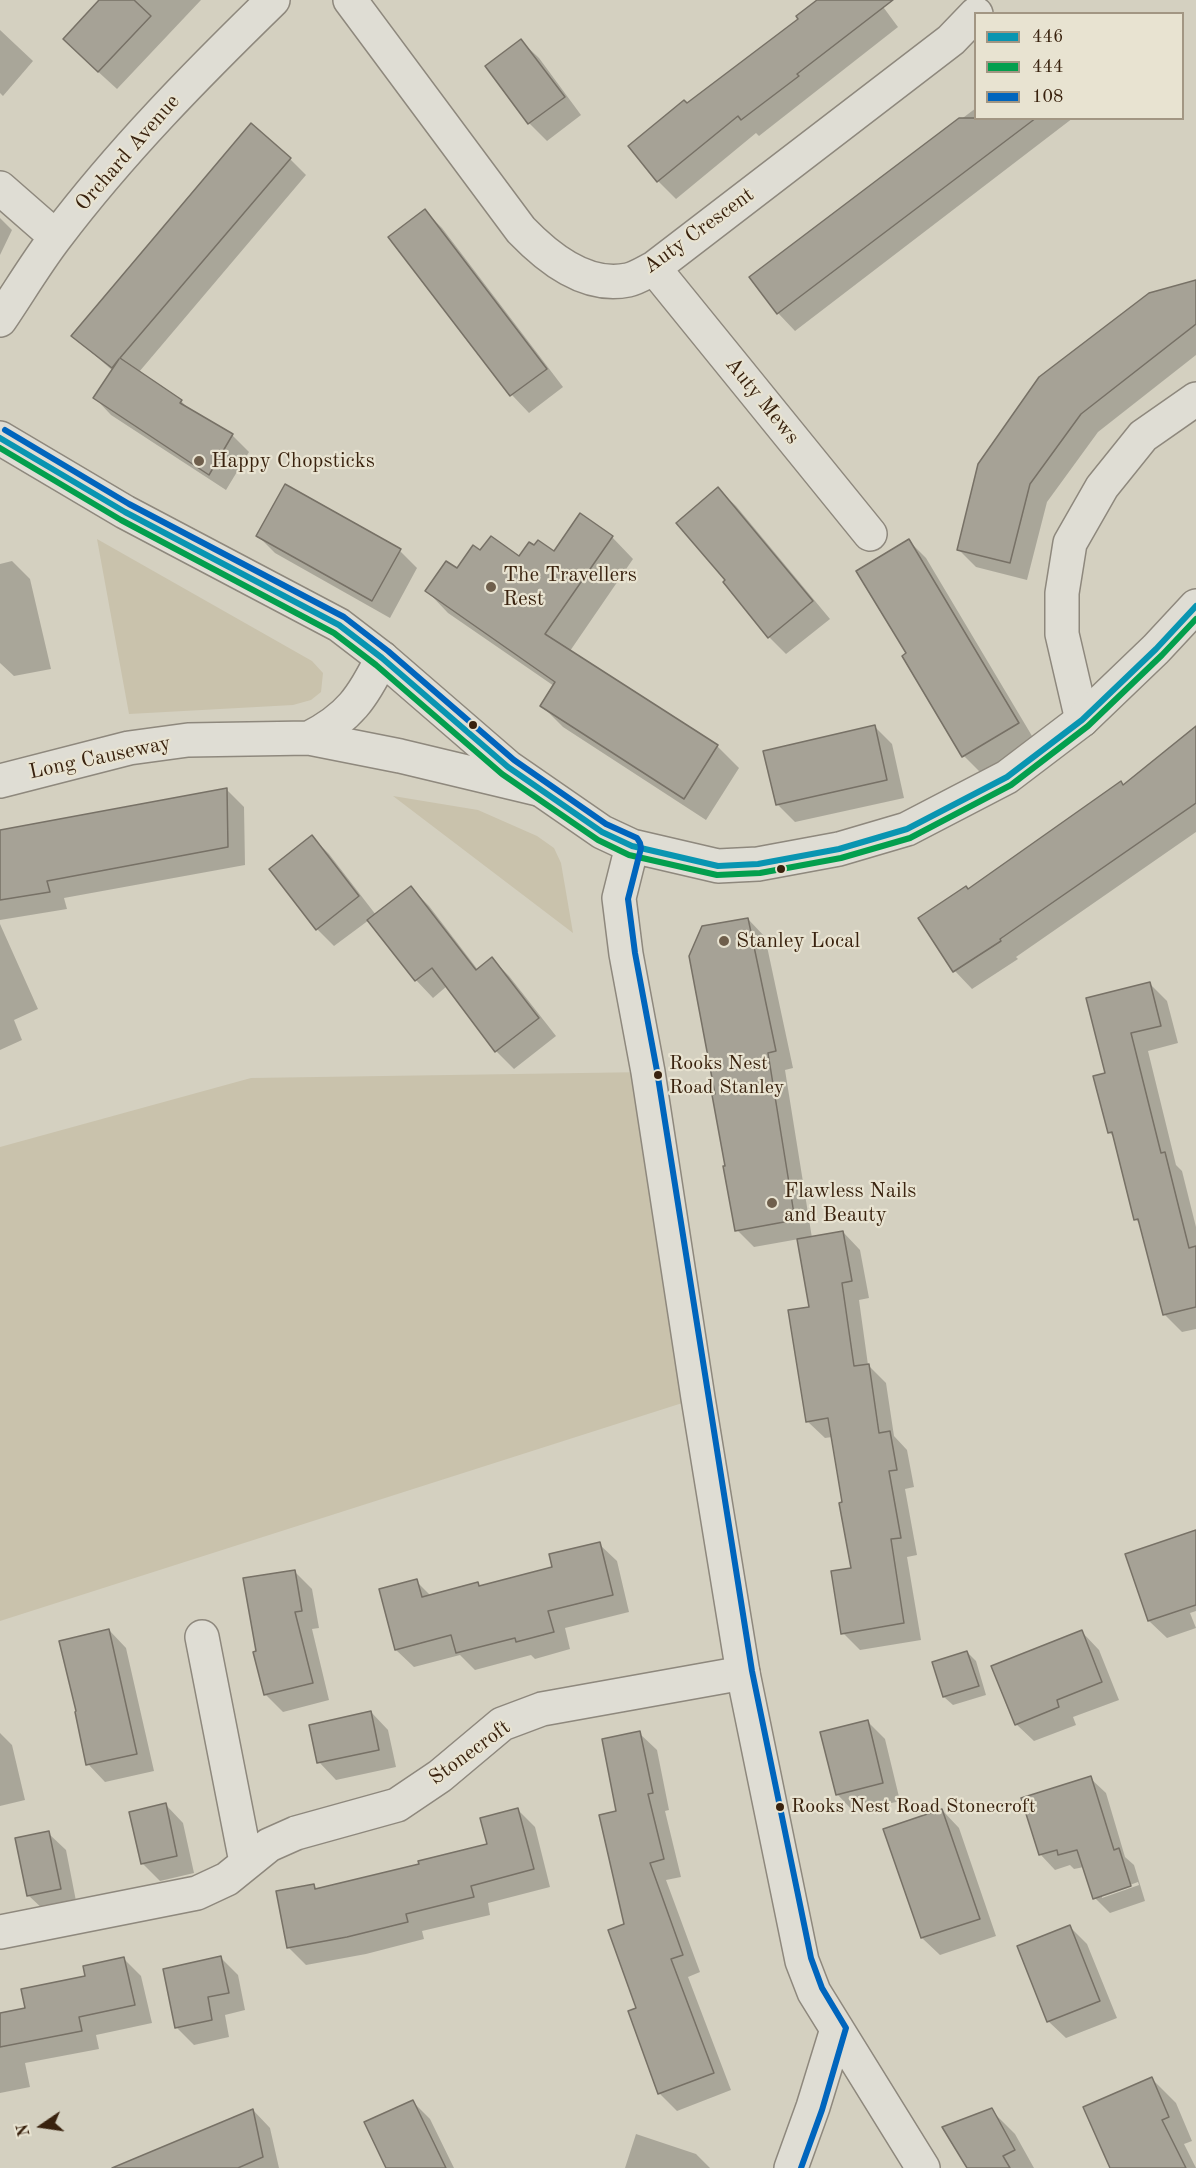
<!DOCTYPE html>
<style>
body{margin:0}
#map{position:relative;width:1196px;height:2168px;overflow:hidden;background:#d4d0c0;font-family:"Old Standard TT",serif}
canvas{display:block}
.legend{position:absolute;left:974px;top:12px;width:210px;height:108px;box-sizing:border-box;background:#e8e3d1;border:2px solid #a29683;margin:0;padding:8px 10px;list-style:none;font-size:18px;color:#39220e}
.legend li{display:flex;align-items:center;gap:12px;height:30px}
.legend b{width:30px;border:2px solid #a29683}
.north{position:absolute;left:12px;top:2096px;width:60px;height:60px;-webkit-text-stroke:4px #e8e3d1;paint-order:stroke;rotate:257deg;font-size:16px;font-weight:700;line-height:24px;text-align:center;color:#39220e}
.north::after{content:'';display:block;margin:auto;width:21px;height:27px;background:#39220e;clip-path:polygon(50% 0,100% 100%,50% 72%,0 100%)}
</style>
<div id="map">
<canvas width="1196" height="2168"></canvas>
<ul class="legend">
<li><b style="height:8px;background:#0995b1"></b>446</li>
<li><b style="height:8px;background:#039f4e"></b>444</li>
<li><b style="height:8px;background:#0065bd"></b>108</li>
</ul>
<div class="north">N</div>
</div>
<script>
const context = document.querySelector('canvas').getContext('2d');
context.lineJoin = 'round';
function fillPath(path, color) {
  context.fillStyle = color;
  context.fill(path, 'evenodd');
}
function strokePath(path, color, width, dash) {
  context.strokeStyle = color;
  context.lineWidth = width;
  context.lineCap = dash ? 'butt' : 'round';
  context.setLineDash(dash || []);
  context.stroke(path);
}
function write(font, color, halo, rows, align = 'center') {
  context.font = font + ' "Old Standard TT",serif';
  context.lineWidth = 4.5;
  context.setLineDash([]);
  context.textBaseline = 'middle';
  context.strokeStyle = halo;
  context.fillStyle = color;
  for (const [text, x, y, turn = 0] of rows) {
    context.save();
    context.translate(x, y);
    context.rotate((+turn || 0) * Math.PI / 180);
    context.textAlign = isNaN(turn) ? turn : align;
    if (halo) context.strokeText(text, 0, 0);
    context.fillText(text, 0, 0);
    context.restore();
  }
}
fillPath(new Path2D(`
 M 97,539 L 312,661 L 323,673 L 321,692 L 311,700 L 293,705 L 129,714 Z
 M 393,796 L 478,810 L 537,836 L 554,848 L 561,863 L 573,933 Z
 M 648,1072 L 698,1398 L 0,1621 L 0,1147 L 251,1078 Z`), '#c9c2ac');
fillPath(new Path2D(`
 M 102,0 L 201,0 L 117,89 L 82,57 Z
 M 820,0 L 878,0 L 898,27 L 759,136 L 756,133 L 676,199 L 658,181 L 631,147 L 800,19 Z
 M 0,30 L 33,61 L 3,96 L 0,93 Z
 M 521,41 L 539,58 L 581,115 L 547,141 L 529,123 L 487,67 Z
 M 976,108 L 976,118 L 1073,118 L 795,331 L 778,313 L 751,278 Z
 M 290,159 L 306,175 L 139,372 L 181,401 L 191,411 L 232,435 L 249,452 L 226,490 L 111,415 L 95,398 L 113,371 L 73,336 Z
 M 425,211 L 442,228 L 563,387 L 529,413 L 512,395 L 390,237 Z
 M 0,218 L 12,230 L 0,255 Z
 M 1196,282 L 1196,355 L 1098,432 L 1047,502 L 1027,580 L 976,567 L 959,550 Z
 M 718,489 L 736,506 L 830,619 L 786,654 L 769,637 L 728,581 Z
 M 258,536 L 400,551 L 417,568 L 390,618 L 275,553 Z
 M 612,537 L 633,559 L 570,651 L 718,747 L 739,768 L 706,820 L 563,727 L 542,706 L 554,686 L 448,613 L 427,591 L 481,552 L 519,558 L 554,553 Z
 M 909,541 L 926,558 L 1035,741 L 981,773 L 964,756 Z
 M 12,561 L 30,579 L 51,669 L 14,676 L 0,663 L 0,564 Z
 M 875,727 L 892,744 L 904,798 L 795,822 L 777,804 Z
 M 1196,728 L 1196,832 L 1016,957 L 1018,959 L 972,989 L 955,971 L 920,919 L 968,890 L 1124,787 Z
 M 226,789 L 244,807 L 245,865 L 64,898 L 67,909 L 0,920 L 0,831 Z
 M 312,837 L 329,854 L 376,915 L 411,888 L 429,906 L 478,970 L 492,959 L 509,976 L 556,1036 L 514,1069 L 496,1051 L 447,986 L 433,998 L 416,980 L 369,920 L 334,946 L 317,929 Z
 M 748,919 L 765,937 L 793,1068 L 785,1070 L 812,1238 L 843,1232 L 860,1250 L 869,1298 L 859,1300 L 868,1365 L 886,1383 L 894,1436 L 907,1450 L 914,1487 L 905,1489 L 917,1555 L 907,1557 L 921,1640 L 860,1650 L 843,1633 L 852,1569 L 832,1437 L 825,1438 L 807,1421 L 810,1308 L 799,1239 L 754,1247 L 737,1230 L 717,1095 Z
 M 0,924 L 38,1009 L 14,1020 L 22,1040 L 0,1050 Z
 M 1150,984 L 1167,1001 L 1178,1043 L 1148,1051 L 1176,1165 L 1182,1171 L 1196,1227 L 1196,1329 L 1182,1332 L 1165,1315 L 1142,1225 L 1136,1220 L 1114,1137 L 1109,1132 L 1106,1074 Z
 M 1196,1531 L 1196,1611 L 1190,1613 L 1196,1628 L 1167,1638 L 1149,1621 L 1127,1555 Z
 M 599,1544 L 617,1561 L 629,1612 L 565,1628 L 570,1649 L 535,1659 L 531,1655 L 475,1670 L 460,1655 L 414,1667 L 396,1650 L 416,1581 L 431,1596 L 477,1584 L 481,1587 L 554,1568 Z
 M 294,1571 L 312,1589 L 319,1628 L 312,1629 L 329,1700 L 283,1712 L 265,1694 L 258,1652 Z
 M 109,1630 L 126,1648 L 154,1771 L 105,1782 L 88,1764 Z
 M 1082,1632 L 1099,1650 L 1119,1700 L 1073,1717 L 1076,1725 L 1034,1741 L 1016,1724 Z
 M 967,1652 L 976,1661 L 986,1695 L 953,1705 L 944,1697 Z
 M 371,1712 L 388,1730 L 396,1767 L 336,1780 L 319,1762 Z
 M 868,1722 L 885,1739 L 900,1801 L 854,1812 L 837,1794 Z
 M 0,1733 L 12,1745 L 25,1800 L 0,1806 Z
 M 639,1733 L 657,1750 L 669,1810 L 665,1811 L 681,1877 L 666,1880 L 700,1972 L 688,1977 L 731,2090 L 677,2111 L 659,2093 L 638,2009 L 626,1925 L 617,1813 Z
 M 1090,1778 L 1106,1793 L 1125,1857 L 1134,1865 L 1145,1901 L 1110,1913 L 1095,1898 L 1084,1867 L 1074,1869 L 1070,1865 L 1055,1870 L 1040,1854 ZM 1138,1882 L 1139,1885 L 1102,1898 L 1102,1895 Z
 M 166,1805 L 183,1823 L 194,1873 L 160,1881 L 142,1863 Z
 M 518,1810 L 535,1827 L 550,1887 L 488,1903 L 490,1915 L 422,1931 L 424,1939 L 366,1954 L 306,1965 L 288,1947 L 313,1885 L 318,1890 L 421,1865 L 488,1845 Z
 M 942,1810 L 959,1828 L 996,1936 L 940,1955 L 922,1938 Z
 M 48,1833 L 66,1850 L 77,1906 L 46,1912 L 28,1895 Z
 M 1070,1927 L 1087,1944 L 1117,2018 L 1066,2038 L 1048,2021 Z
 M 123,1958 L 141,1976 L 152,2023 L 96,2035 L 99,2049 L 25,2063 L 30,2087 L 0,2093 L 0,2015 L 27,2009 Z
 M 221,1958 L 238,1975 L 245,2010 L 225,2015 L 229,2037 L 194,2045 L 176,2027 Z
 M 1152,2079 L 1176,2103 L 1192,2141 L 1184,2144 L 1196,2168 L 1112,2168 Z
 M 413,2102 L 430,2119 L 454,2168 L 388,2168 Z
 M 253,2110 L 270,2128 L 279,2168 L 133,2168 Z
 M 991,2110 L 1015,2134 L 1034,2168 L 969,2168 Z
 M 636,2134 L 696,2154 L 710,2168 L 625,2168 Z`), '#0003');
const building = new Path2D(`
 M 99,0 L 134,0 L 151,16 L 98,72 L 63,39 Z
 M 817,0 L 893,0 L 797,74 L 799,76 L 741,120 L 738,116 L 657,182 L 628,146 L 684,100 L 687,103 L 798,19 L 796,16 Z
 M 521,39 L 565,97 L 528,124 L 485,66 Z
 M 959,118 L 1036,118 L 777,314 L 749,277 Z
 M 251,123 L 291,158 L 120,358 L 182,400 L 180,403 L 233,434 L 209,475 L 93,398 L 119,359 L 112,368 L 71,336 Z
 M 425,209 L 547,369 L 510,396 L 388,237 Z
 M 1196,280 L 1196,324 L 1081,414 L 1030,484 L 1010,563 L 957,550 L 978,464 L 1039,377 L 1149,293 Z
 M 285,484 L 401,549 L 372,601 L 256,536 Z
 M 718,487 L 813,601 L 768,638 L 723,582 L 725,580 L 676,523 Z
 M 580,513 L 613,536 L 545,634 L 718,745 L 684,799 L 540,706 L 555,682 L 425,591 L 446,561 L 457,568 L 473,545 L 480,550 L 491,536 L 519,556 L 529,542 L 534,545 L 538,540 L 554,551 Z
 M 909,539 L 1019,723 L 962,757 L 902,656 L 906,653 L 856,571 Z
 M 875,725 L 887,780 L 776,805 L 763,751 Z
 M 1196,726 L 1196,803 L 1000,939 L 1001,941 L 953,972 L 918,918 L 966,886 L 968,889 L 1121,781 L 1123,785 Z
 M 227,788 L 228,847 L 47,881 L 50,892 L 0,900 L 0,830 Z
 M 312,835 L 359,896 L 316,930 L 269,869 Z
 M 411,886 L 476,970 L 492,957 L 539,1018 L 495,1052 L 432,968 L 415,981 L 367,920 Z
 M 748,918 L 776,1051 L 768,1053 L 795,1220 L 735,1231 L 723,1166 L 725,1166 L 712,1095 L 715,1094 L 689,956 L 702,926 Z
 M 1150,982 L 1161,1026 L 1131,1033 L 1161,1153 L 1165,1152 L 1189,1248 L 1196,1246 L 1196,1307 L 1163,1315 L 1138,1219 L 1134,1220 L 1112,1132 L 1108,1133 L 1093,1076 L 1105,1073 L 1086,998 Z
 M 843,1231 L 852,1281 L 842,1283 L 854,1366 L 869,1364 L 879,1433 L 890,1431 L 897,1470 L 889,1471 L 901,1538 L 891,1539 L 904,1623 L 841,1634 L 831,1571 L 851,1568 L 839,1503 L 842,1502 L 828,1418 L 806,1422 L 788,1310 L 809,1307 L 797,1239 Z
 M 1196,1530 L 1196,1605 L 1148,1621 L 1125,1554 Z
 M 600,1542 L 613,1595 L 548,1611 L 554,1632 L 516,1642 L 515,1638 L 456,1653 L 451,1635 L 395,1650 L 379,1589 L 417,1579 L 422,1597 L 478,1582 L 479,1586 L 552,1567 L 549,1554 Z
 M 295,1570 L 302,1611 L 295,1612 L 313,1683 L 264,1695 L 253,1652 L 256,1651 L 243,1578 Z
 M 109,1629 L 137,1754 L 86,1765 L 75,1712 L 76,1711 L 59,1641 Z
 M 1082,1630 L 1102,1682 L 1057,1700 L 1059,1707 L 1015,1725 L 991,1666 Z
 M 967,1651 L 979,1686 L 943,1697 L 932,1662 Z
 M 371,1711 L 379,1750 L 317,1763 L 309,1725 Z
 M 868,1720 L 883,1783 L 836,1795 L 820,1732 Z
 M 640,1731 L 653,1793 L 648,1794 L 664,1859 L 650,1863 L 683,1955 L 671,1959 L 714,2073 L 658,2094 L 628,2011 L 636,2008 L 608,1930 L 624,1924 L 599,1815 L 616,1811 L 602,1739 Z
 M 1091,1776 L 1114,1850 L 1119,1848 L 1131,1886 L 1093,1899 L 1077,1850 L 1058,1855 L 1057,1850 L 1039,1855 L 1021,1798 Z
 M 166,1803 L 177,1856 L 141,1864 L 129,1812 Z
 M 518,1808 L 534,1869 L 471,1886 L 474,1897 L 406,1914 L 408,1922 L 347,1937 L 287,1948 L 276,1891 L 314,1884 L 315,1889 L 419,1864 L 418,1861 L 487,1844 L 480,1818 Z
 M 942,1809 L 980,1919 L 921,1938 L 883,1829 Z
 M 49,1831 L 61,1889 L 27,1896 L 15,1838 Z
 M 1070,1925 L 1100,2001 L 1047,2022 L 1017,1946 Z
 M 221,1956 L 229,1993 L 208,1997 L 212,2020 L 175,2028 L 163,1969 Z
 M 124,1957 L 135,2005 L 79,2017 L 82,2031 L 0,2047 L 0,2013 L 25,2008 L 21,1989 L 85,1976 L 83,1966 Z
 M 1152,2077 L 1169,2117 L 1162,2120 L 1186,2168 L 1110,2168 L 1083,2107 Z
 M 413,2100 L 431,2137 L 446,2168 L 386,2168 L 364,2122 Z
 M 992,2108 L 1015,2150 L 1003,2156 L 1010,2168 L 967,2168 L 942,2127 Z
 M 253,2109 L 263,2157 L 238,2168 L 112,2168 Z`);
fillPath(building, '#a6a296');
strokePath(building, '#777166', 1.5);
const minor = new Path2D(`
 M 350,0 L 521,230 C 548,258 586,289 628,280 C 637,278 646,272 654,268 L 951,40 L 976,14
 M 0,188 L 56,237
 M 654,268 L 870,534
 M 0,320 C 19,292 36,263 56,237 C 121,151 197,74 273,0
 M 1082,720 L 1062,634 L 1062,593 L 1070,543 L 1102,487 L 1143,436 L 1196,399
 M 309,738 C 349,718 363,697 382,658
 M 0,781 L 129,748 L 188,740 L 309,738 L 400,756 L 538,789
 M 202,1637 L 246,1862
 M 0,1932 L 197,1893 L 227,1879 L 269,1845 L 296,1833 L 397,1805 L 440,1776 L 502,1724 L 542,1709 L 743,1673`);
const tertiary = new Path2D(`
 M 0,438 L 125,512 L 339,625 L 382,658 L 508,767 L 602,832 L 632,846 L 718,866 L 758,864 L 839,849 L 907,829 L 1007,777 L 1082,720 L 1156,649 L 1196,606
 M 632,846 L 619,898 L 626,954 L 648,1072 L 698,1398 L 743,1673 L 802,1961 L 814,1992 L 923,2168
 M 791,2168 L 813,2107 L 837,2029`);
strokePath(minor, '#8e887d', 36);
strokePath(tertiary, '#8e887d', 36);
strokePath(minor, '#dfddd4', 33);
strokePath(tertiary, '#dfddd4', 33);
strokePath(new Path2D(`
 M 0,438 L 125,512 L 339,625 L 382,658 L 508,767 L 602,832 L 632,846 L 718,866 L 758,864 L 839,849 L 907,829 L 1007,777 L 1082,720 L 1156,649 L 1196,606`), '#0995b1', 6);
strokePath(new Path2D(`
 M 0,448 L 121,520 L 334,633 L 376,665 L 502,774 L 598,840 L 629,855 L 717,875 L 760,873 L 841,858 L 910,838 L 1011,785 L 1088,726 L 1162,655 L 1196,619`), '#039f4e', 6);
strokePath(new Path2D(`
 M 5,430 L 129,504 L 344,617 L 388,651 L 514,760 L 606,824 L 637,838 L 640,843 L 641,848 L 628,899 L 635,953 L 657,1071 L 752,1671 L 811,1958 L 822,1988 L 846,2028 L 822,2110 L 801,2168`), '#0065bd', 6);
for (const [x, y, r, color] of [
 [199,461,6,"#6f5f4c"],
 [491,587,6,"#6f5f4c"],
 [473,725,5,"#39220e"],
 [781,869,5,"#39220e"],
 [724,941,6,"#6f5f4c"],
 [658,1075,5,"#39220e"],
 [772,1203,6,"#6f5f4c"],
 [780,1807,5,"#39220e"]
]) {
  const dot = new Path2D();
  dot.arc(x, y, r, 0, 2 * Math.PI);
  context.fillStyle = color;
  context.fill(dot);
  strokePath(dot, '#e8e3d1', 2);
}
write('20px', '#39220e', '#e8e3d1', [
 ["Rooks Nest",669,1064],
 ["Road Stanley",669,1088],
 ["Rooks Nest Road Stonecroft",791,1807]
], 'left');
write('21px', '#39220e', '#e8e3d1', [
 ["Orchard Avenue",128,153,-49],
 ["Auty Crescent",699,231,-36],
 ["Auty Mews",762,401,51],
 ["Long Causeway",100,758,-12],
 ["Stonecroft",470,1753,-36]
]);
write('21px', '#39220e', '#e8e3d1', [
 ["Happy Chopsticks",211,461],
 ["The Travellers",503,575],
 ["Rest",503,599],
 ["Stanley Local",736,941],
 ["Flawless Nails",784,1191],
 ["and Beauty",784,1215]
], 'left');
</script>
